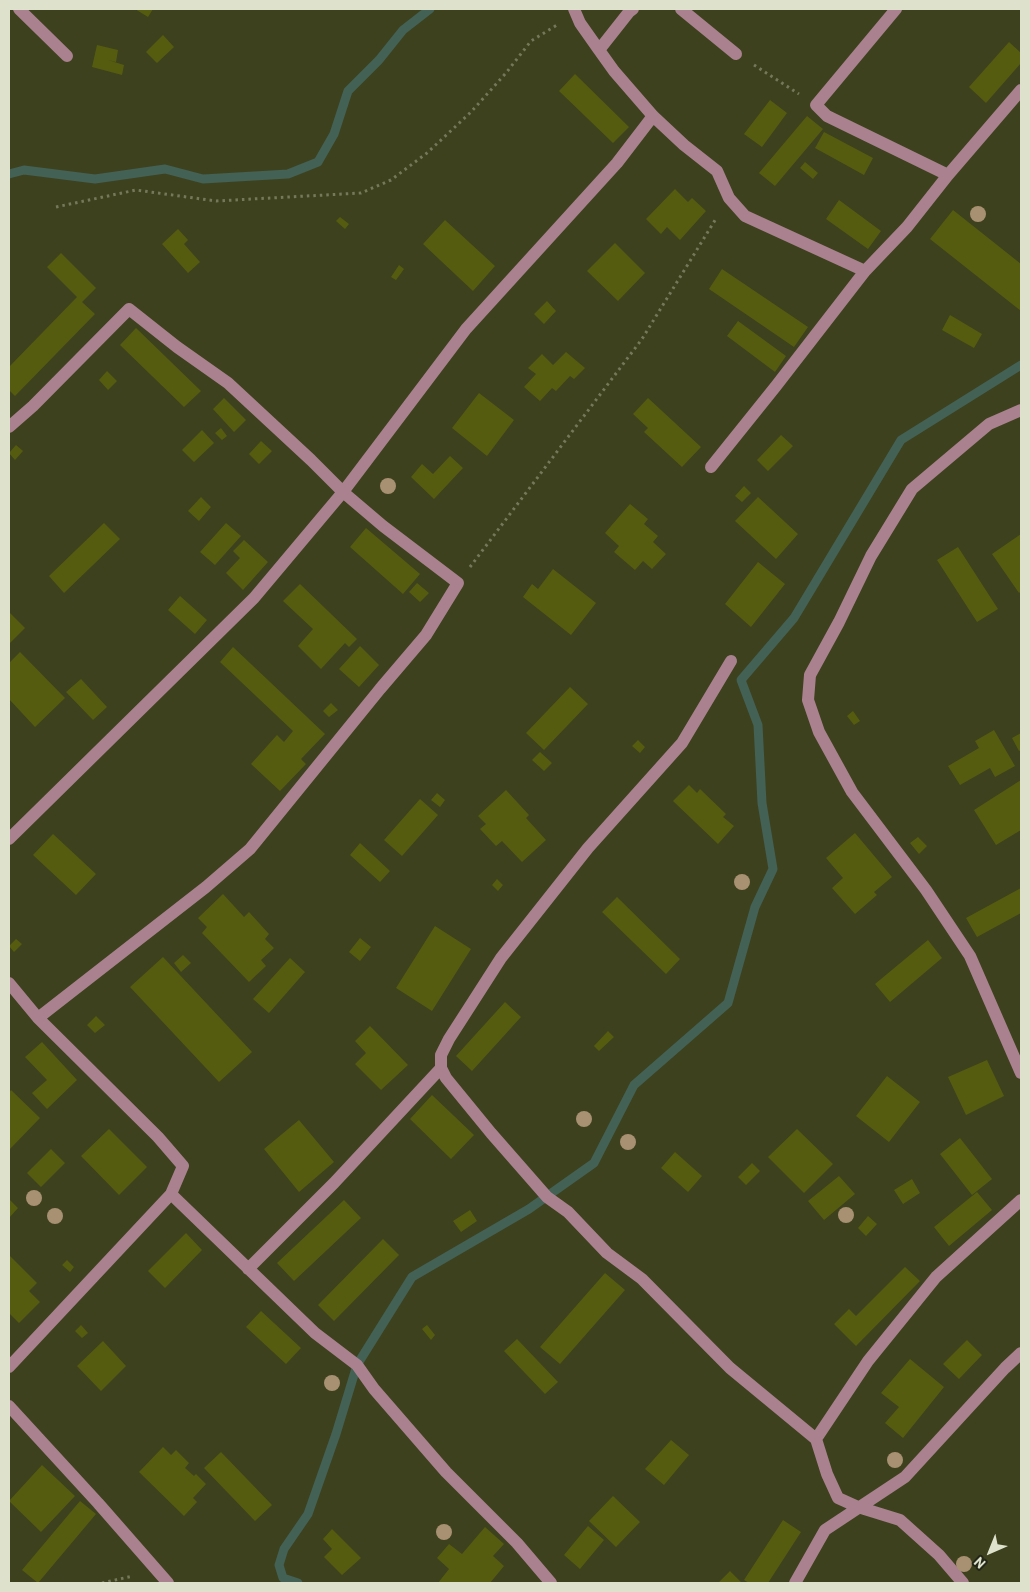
<!DOCTYPE html>
<style>
body{margin:0}
#map{position:relative;width:1030px;height:1592px;overflow:hidden;background:#3d411d;font-family:Barlow,sans-serif}
canvas{display:block}
.frame{position:absolute;inset:0;border:10px solid #dee1cc;pointer-events:none}
.north{position:absolute;left:965px;top:1527px;width:50px;height:50px;-webkit-text-stroke:4px #242617;paint-order:stroke;rotate:224deg;font-size:14px;font-weight:700;line-height:20px;text-align:center;color:#dee1cc}
.north::after{content:'';display:block;margin:auto;width:18px;height:22px;background:#dee1cc;clip-path:polygon(50% 0,100% 100%,50% 72%,0 100%)}
</style>
<div id="map">
<canvas width="1030" height="1592"></canvas>
<div class="frame"></div>
<div class="north">N</div>
</div>
<script>
const context = document.querySelector('canvas').getContext('2d');
context.lineJoin = 'round';
function strokePath(path, color, width, dash) {
  context.strokeStyle = color;
  context.lineWidth = width;
  context.lineCap = dash ? 'butt' : 'round';
  context.setLineDash(dash || []);
  context.stroke(path);
}
function fillPath(path, color) {
  context.fillStyle = color;
  context.fill(path, 'evenodd');
}
strokePath(new Path2D(`
 M 9,174 L 24,170 L 95,179 L 165,169 L 203,179 L 288,174 L 318,162 L 334,134 L 348,91 L 379,60 L 403,30 L 430,9
 M 298,1583 L 283,1578 L 279,1565 L 284,1549 L 308,1514 L 336,1434 L 357,1365 L 412,1277 L 529,1209 L 594,1163 L 634,1085 L 728,1003 L 755,907 L 773,869 L 762,803 L 758,725 L 741,680 L 794,618 L 901,440 L 1021,365`), '#436155', 9);
fillPath(new Path2D(`
 M 135,9 L 153,9 L 148,17 Z
 M 163,35 L 174,47 L 157,63 L 146,52 Z
 M 1009,42 L 1021,53 L 1021,63 L 986,103 L 969,87 Z
 M 97,45 L 118,50 L 116,62 L 108,60 L 124,65 L 122,75 L 92,67 Z
 M 575,74 L 629,127 L 613,143 L 559,91 Z
 M 770,100 L 787,113 L 762,147 L 744,134 Z
 M 807,116 L 823,129 L 775,186 L 759,173 Z
 M 824,132 L 873,158 L 864,175 L 815,148 Z
 M 805,162 L 818,173 L 813,179 L 800,168 Z
 M 675,189 L 688,202 L 692,198 L 706,211 L 680,240 L 667,227 L 661,234 L 646,219 Z
 M 839,200 L 881,231 L 868,249 L 826,219 Z
 M 953,210 L 1021,264 L 1021,311 L 930,239 Z
 M 340,217 L 349,224 L 345,229 L 336,221 Z
 M 445,220 L 495,266 L 473,291 L 423,244 Z
 M 178,229 L 188,240 L 184,244 L 200,262 L 188,273 L 162,244 Z
 M 615,243 L 645,273 L 618,301 L 587,271 Z
 M 61,253 L 96,288 L 82,302 L 95,314 L 15,396 L 9,390 L 9,367 L 77,297 L 47,267 Z
 M 399,265 L 404,269 L 396,280 L 391,277 Z
 M 722,269 L 808,327 L 794,347 L 709,289 Z
 M 547,301 L 556,311 L 544,324 L 534,314 Z
 M 950,315 L 982,334 L 974,348 L 942,330 Z
 M 738,321 L 786,356 L 775,372 L 727,336 Z
 M 136,328 L 201,391 L 184,407 L 120,345 Z
 M 566,352 L 585,368 L 574,379 L 570,376 L 556,391 L 552,388 L 540,401 L 524,387 L 536,374 L 528,368 L 542,354 L 553,365 Z
 M 107,371 L 117,381 L 108,390 L 99,380 Z
 M 479,393 L 514,420 L 487,456 L 452,428 Z
 M 224,398 L 246,420 L 234,432 L 213,409 Z
 M 648,398 L 701,447 L 682,467 L 644,432 L 648,428 L 633,414 Z
 M 221,428 L 227,436 L 222,440 L 215,433 Z
 M 202,430 L 214,443 L 194,462 L 182,450 Z
 M 781,435 L 793,446 L 768,471 L 757,460 Z
 M 261,441 L 272,451 L 259,464 L 249,454 Z
 M 16,445 L 23,451 L 15,460 L 9,453 Z
 M 450,456 L 463,468 L 434,499 L 411,477 L 422,464 L 433,474 Z
 M 744,486 L 751,493 L 742,502 L 735,496 Z
 M 201,497 L 211,507 L 199,521 L 188,511 Z
 M 758,497 L 798,534 L 776,559 L 735,521 Z
 M 630,504 L 648,519 L 644,524 L 658,536 L 653,542 L 666,554 L 652,569 L 643,561 L 635,570 L 614,552 L 619,546 L 605,533 Z
 M 104,523 L 120,539 L 64,593 L 49,576 Z
 M 226,523 L 241,536 L 215,565 L 200,552 Z
 M 366,528 L 420,574 L 403,594 L 350,547 Z
 M 1021,534 L 1021,591 L 1019,593 L 992,554 Z
 M 244,540 L 268,562 L 243,590 L 226,573 L 240,558 L 233,551 Z
 M 958,547 L 998,609 L 977,622 L 937,560 Z
 M 758,562 L 785,584 L 751,627 L 725,604 Z
 M 553,569 L 596,603 L 571,635 L 523,597 L 532,584 L 538,589 Z
 M 417,583 L 429,593 L 420,602 L 409,592 Z
 M 300,584 L 357,639 L 349,647 L 345,643 L 321,669 L 298,646 L 313,629 L 283,601 Z
 M 180,596 L 207,620 L 195,634 L 168,610 Z
 M 9,612 L 25,628 L 9,644 Z
 M 360,646 L 379,665 L 359,687 L 339,669 Z
 M 233,647 L 325,734 L 301,759 L 306,764 L 280,791 L 251,764 L 277,735 L 284,742 L 293,731 L 220,662 Z
 M 20,652 L 65,698 L 35,727 L 9,699 L 9,663 Z
 M 81,679 L 107,707 L 93,720 L 66,692 Z
 M 570,687 L 588,704 L 544,750 L 526,733 Z
 M 331,703 L 338,710 L 329,717 L 323,711 Z
 M 853,711 L 860,721 L 854,725 L 847,716 Z
 M 994,730 L 1015,766 L 995,777 L 990,768 L 960,785 L 948,766 L 979,748 L 975,741 Z
 M 1021,733 L 1021,750 L 1019,751 L 1012,738 Z
 M 638,740 L 645,747 L 640,753 L 632,746 Z
 M 540,752 L 552,763 L 544,771 L 532,760 Z
 M 1021,780 L 1021,830 L 996,845 L 974,810 Z
 M 689,785 L 697,793 L 700,789 L 726,814 L 723,817 L 734,826 L 718,844 L 673,801 Z
 M 506,790 L 529,815 L 526,818 L 546,840 L 522,862 L 502,841 L 496,846 L 480,829 L 486,824 L 478,816 Z
 M 437,793 L 445,800 L 440,807 L 431,800 Z
 M 420,799 L 438,815 L 402,856 L 384,840 Z
 M 855,833 L 892,877 L 874,892 L 877,895 L 855,914 L 832,888 L 843,878 L 826,858 Z
 M 53,834 L 96,874 L 76,895 L 33,855 Z
 M 918,837 L 927,846 L 919,854 L 910,843 Z
 M 360,843 L 390,871 L 380,882 L 350,855 Z
 M 497,879 L 503,885 L 498,891 L 492,885 Z
 M 1021,888 L 1021,913 L 977,937 L 966,918 Z
 M 223,894 L 244,917 L 249,912 L 269,934 L 265,939 L 274,948 L 261,960 L 266,966 L 249,982 L 202,933 L 207,927 L 198,918 Z
 M 617,897 L 680,959 L 666,974 L 602,912 Z
 M 435,926 L 471,949 L 432,1011 L 396,988 Z
 M 360,938 L 371,947 L 360,961 L 349,952 Z
 M 16,939 L 22,944 L 14,952 L 9,946 Z
 M 928,940 L 942,958 L 890,1002 L 875,984 Z
 M 183,955 L 191,963 L 181,972 L 174,963 Z
 M 163,957 L 252,1052 L 219,1082 L 130,987 Z
 M 290,958 L 305,972 L 269,1013 L 253,999 Z
 M 505,1002 L 521,1017 L 472,1071 L 456,1056 Z
 M 96,1016 L 105,1025 L 95,1033 L 87,1025 Z
 M 370,1026 L 408,1065 L 381,1090 L 355,1064 L 366,1053 L 355,1041 Z
 M 608,1031 L 614,1037 L 599,1051 L 594,1046 Z
 M 42,1042 L 77,1080 L 47,1109 L 32,1093 L 47,1080 L 25,1057 Z
 M 987,1060 L 1004,1096 L 966,1115 L 948,1077 Z
 M 887,1076 L 920,1102 L 889,1142 L 856,1116 Z
 M 11,1090 L 40,1118 L 9,1150 L 9,1093 Z
 M 432,1095 L 474,1135 L 451,1159 L 410,1119 Z
 M 299,1120 L 334,1162 L 299,1192 L 264,1149 Z
 M 109,1129 L 147,1167 L 119,1195 L 81,1156 Z
 M 797,1129 L 833,1164 L 804,1193 L 768,1157 Z
 M 960,1138 L 992,1179 L 972,1195 L 940,1154 Z
 M 51,1149 L 65,1163 L 41,1187 L 27,1173 Z
 M 675,1152 L 702,1176 L 688,1192 L 661,1168 Z
 M 752,1163 L 760,1171 L 746,1185 L 738,1177 Z
 M 839,1176 L 855,1194 L 824,1220 L 808,1201 Z
 M 912,1179 L 920,1193 L 903,1204 L 894,1190 Z
 M 977,1192 L 992,1210 L 949,1246 L 934,1227 Z
 M 9,1199 L 18,1208 L 9,1218 Z
 M 344,1200 L 361,1218 L 294,1281 L 277,1263 Z
 M 470,1210 L 477,1221 L 461,1232 L 453,1221 Z
 M 868,1216 L 877,1224 L 866,1236 L 858,1228 Z
 M 186,1233 L 202,1250 L 165,1288 L 148,1271 Z
 M 383,1239 L 399,1255 L 334,1321 L 318,1305 Z
 M 9,1255 L 37,1283 L 29,1291 L 40,1302 L 19,1323 L 9,1313 Z
 M 67,1260 L 74,1267 L 70,1272 L 62,1265 Z
 M 905,1267 L 920,1281 L 856,1346 L 834,1324 L 849,1309 L 856,1316 Z
 M 605,1273 L 625,1290 L 560,1364 L 540,1347 Z
 M 261,1311 L 301,1348 L 286,1364 L 246,1327 Z
 M 81,1325 L 88,1333 L 82,1338 L 75,1331 Z
 M 427,1325 L 435,1335 L 431,1340 L 422,1329 Z
 M 517,1339 L 558,1382 L 545,1394 L 504,1351 Z
 M 967,1340 L 982,1355 L 959,1379 L 943,1364 Z
 M 103,1341 L 126,1366 L 101,1391 L 77,1366 Z
 M 910,1359 L 944,1387 L 903,1438 L 885,1423 L 899,1407 L 881,1393 Z
 M 671,1440 L 689,1455 L 664,1485 L 645,1469 Z
 M 163,1447 L 171,1455 L 176,1450 L 189,1463 L 185,1468 L 194,1476 L 196,1474 L 206,1484 L 193,1498 L 197,1502 L 184,1516 L 139,1472 Z
 M 221,1452 L 272,1505 L 255,1521 L 204,1468 Z
 M 42,1465 L 75,1496 L 41,1532 L 9,1501 Z
 M 613,1496 L 640,1522 L 616,1547 L 589,1521 Z
 M 80,1501 L 96,1514 L 38,1583 L 22,1570 Z
 M 783,1520 L 801,1532 L 768,1583 L 749,1583 L 744,1580 Z
 M 588,1526 L 604,1540 L 580,1569 L 564,1555 Z
 M 485,1527 L 504,1544 L 493,1556 L 504,1566 L 490,1583 L 438,1583 L 449,1569 L 437,1558 L 449,1544 L 462,1554 Z
 M 332,1529 L 361,1558 L 342,1575 L 324,1557 L 332,1549 L 323,1539 Z
 M 730,1571 L 742,1583 L 718,1583 Z`), '#555c10');
strokePath(new Path2D(`
 M 754,65 L 799,94
 M 56,207 L 136,190 L 216,201 L 361,193 L 391,180 L 427,153 L 471,112 L 506,73 L 531,41 L 557,25
 M 470,567 L 642,339 L 717,217
 M 102,1583 L 133,1576`), '#75795a', 3, [2.5, 4]);
strokePath(new Path2D(`
 M 19,9 L 67,56
 M 574,9 L 580,23 L 599,50
 M 633,9 L 629,12 L 599,50 L 614,71 L 653,116 L 684,145 L 717,171 L 729,198 L 745,216 L 865,271
 M 681,9 L 736,54
 M 896,9 L 816,105 L 827,116 L 948,175
 M 1021,410 L 989,424 L 912,489 L 871,556 L 839,622 L 810,675 L 808,700 L 819,732 L 852,792 L 926,890 L 970,956 L 1021,1073
 M 9,427 L 33,406 L 129,309 L 177,347 L 228,383 L 311,460 L 343,492 L 383,526 L 458,583 L 426,635 L 380,689 L 250,849 L 206,887 L 38,1018
 M 711,467 L 776,386 L 865,271 L 907,227 L 948,175 L 1021,90
 M 9,839 L 254,598 L 343,492 L 466,329 L 617,163 L 653,116
 M 9,983 L 38,1018 L 158,1137 L 183,1166 L 171,1194 L 315,1333 L 357,1365 L 374,1389 L 446,1472 L 517,1543 L 551,1583
 M 441,1068 L 446,1078 L 491,1133 L 547,1197 L 568,1212 L 607,1253 L 642,1279 L 730,1368 L 816,1439 L 827,1474 L 838,1498 L 858,1507 L 900,1520 L 939,1555 L 963,1583
 M 248,1269 L 334,1183 L 441,1068 L 441,1055 L 449,1039 L 501,958 L 588,848 L 682,743 L 731,661
 M 9,1367 L 171,1194
 M 9,1406 L 98,1503 L 168,1583
 M 816,1439 L 868,1361 L 936,1277 L 1021,1200
 M 795,1583 L 825,1530 L 905,1477 L 1005,1368 L 1021,1353`), '#a9818f', 12);
context.fillStyle = '#a79172';
for (const [x, y] of [
 [978,214],
 [388,486],
 [742,882],
 [584,1119],
 [628,1142],
 [34,1198],
 [846,1215],
 [55,1216],
 [332,1383],
 [895,1460],
 [444,1532],
 [964,1564]
]) {
  context.beginPath();
  context.arc(x, y, 8, 0, 2 * Math.PI);
  context.fill();
}
</script>
